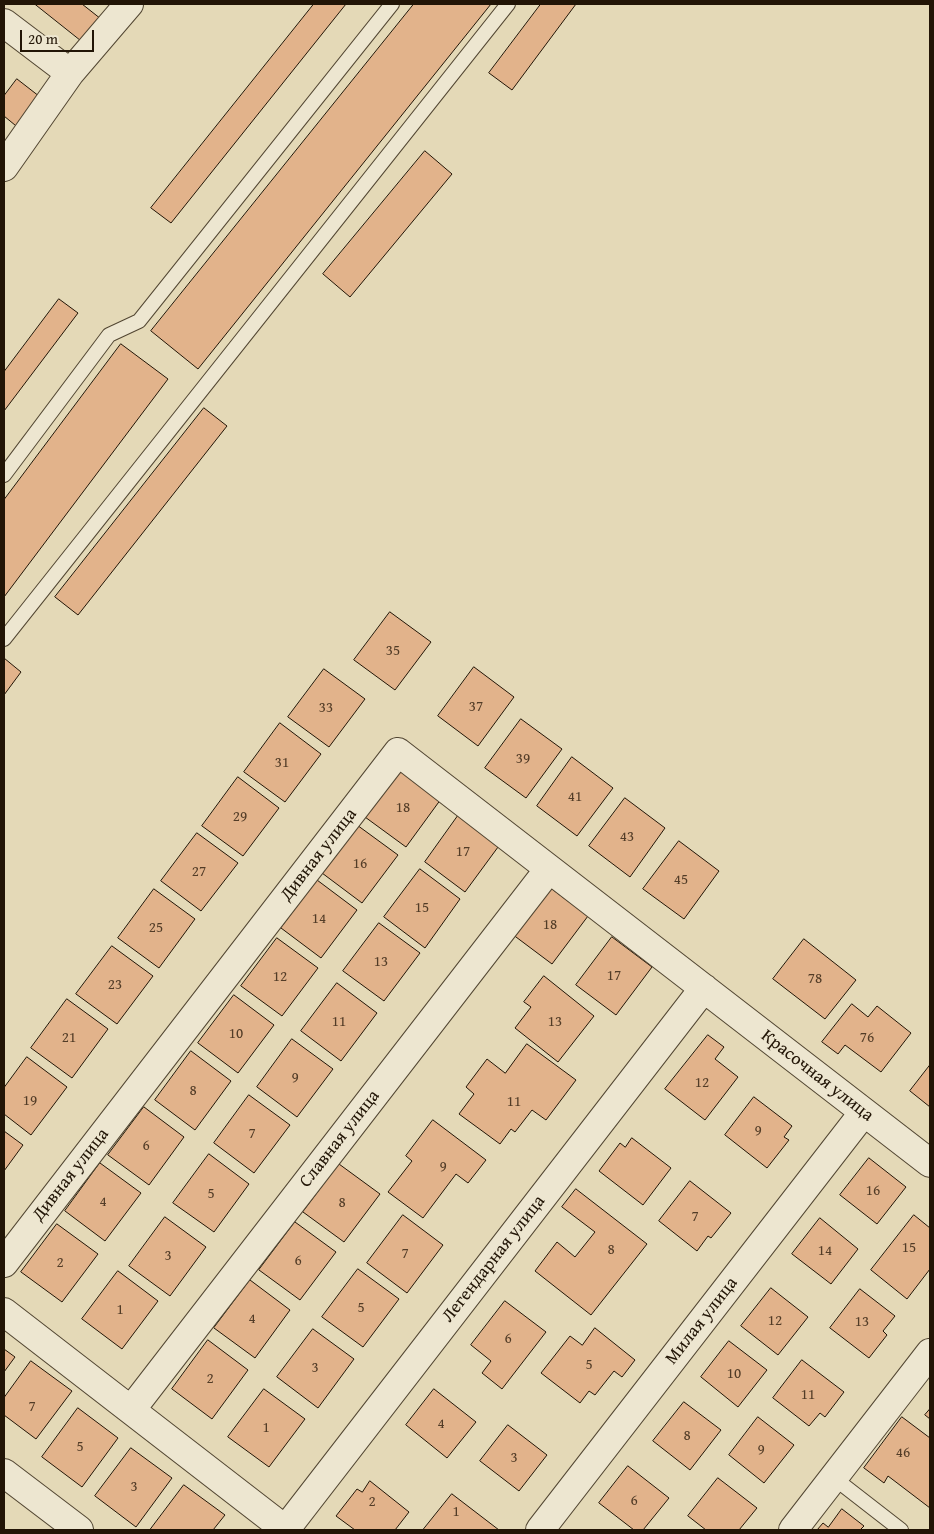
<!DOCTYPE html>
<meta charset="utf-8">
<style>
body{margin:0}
#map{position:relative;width:934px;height:1534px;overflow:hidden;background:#e4d9b7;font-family:"Gentium Book Plus",serif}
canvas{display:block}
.frame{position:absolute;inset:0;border:5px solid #221506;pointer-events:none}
.scale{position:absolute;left:20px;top:30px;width:74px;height:22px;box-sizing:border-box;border:2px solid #221506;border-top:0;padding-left:6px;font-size:15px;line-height:18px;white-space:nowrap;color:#221506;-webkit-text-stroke:4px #ede6d0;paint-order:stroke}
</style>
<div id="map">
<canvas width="934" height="1534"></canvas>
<div class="frame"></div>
<div class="scale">20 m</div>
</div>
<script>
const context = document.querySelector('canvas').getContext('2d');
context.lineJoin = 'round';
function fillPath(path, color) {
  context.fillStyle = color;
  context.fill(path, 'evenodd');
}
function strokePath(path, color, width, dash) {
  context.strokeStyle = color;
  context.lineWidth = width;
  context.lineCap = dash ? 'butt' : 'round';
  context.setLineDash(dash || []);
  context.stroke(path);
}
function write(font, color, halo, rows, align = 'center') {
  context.font = font + ' "Gentium Book Plus",serif';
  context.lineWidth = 5;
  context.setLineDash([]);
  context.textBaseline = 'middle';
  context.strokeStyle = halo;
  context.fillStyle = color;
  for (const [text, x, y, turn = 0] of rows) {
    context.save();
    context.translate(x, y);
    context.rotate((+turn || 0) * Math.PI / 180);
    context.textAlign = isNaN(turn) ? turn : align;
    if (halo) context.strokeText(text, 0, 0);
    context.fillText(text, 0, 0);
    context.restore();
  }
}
const building = new Path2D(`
 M 35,4 L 82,4 L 101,19 L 83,42 Z
 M 314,4 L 346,4 L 171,223 L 151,208 Z
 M 414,4 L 491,4 L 198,369 L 151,331 Z
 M 541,4 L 576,4 L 512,90 L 489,73 Z
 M 17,79 L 44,100 L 21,130 L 4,116 L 4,96 Z
 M 425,151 L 452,174 L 350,297 L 323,274 Z
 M 59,299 L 78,313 L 4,411 L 4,372 Z
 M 121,344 L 168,379 L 4,597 L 4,500 Z
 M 204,408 L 227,426 L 78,615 L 55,597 Z
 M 390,612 L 431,642 L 395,690 L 354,660 Z
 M 4,658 L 21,672 L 4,695 Z
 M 474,667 L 514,697 L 478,746 L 438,716 Z
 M 324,669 L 365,699 L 329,747 L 288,717 Z
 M 521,719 L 562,749 L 526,798 L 485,768 Z
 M 280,723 L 321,754 L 285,802 L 244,772 Z
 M 572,757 L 613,788 L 577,836 L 537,806 Z
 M 401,769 L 441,799 L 406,847 L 365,817 Z
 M 238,777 L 279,808 L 243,856 L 202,826 Z
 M 625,798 L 665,828 L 630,877 L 589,846 Z
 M 460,813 L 501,843 L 465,892 L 425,862 Z
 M 357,825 L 398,855 L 362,903 L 322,873 Z
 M 197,833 L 238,863 L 201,911 L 161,881 Z
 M 679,841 L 719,871 L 684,919 L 643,889 Z
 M 420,869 L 460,899 L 425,948 L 384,917 Z
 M 317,880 L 357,910 L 321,958 L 281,928 Z
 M 548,886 L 588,916 L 552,964 L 512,934 Z
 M 154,889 L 195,919 L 159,968 L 118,938 Z
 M 379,923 L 420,953 L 384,1001 L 343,971 Z
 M 612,937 L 652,967 L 616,1015 L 576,985 Z
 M 277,938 L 318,968 L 282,1016 L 241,986 Z
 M 804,939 L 856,980 L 825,1019 L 773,979 Z
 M 112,946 L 153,976 L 117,1024 L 76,994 Z
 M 544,976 L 594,1016 L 558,1062 L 515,1028 L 531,1007 L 524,1002 Z
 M 337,983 L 377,1013 L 341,1061 L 301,1031 Z
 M 234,995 L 274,1025 L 238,1073 L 198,1043 Z
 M 67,999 L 108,1029 L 72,1078 L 31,1048 Z
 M 852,1004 L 868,1017 L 877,1006 L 911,1033 L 881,1072 L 845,1045 L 838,1054 L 822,1042 Z
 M 708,1035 L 724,1047 L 715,1059 L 738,1077 L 705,1120 L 665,1089 Z
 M 292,1039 L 333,1069 L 297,1117 L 257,1087 Z
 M 527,1044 L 576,1080 L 546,1120 L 532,1110 L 515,1132 L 511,1129 L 500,1144 L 459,1114 L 474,1094 L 466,1087 L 487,1059 L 505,1073 Z
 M 191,1051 L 231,1081 L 195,1130 L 155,1100 Z
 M 27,1057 L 67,1087 L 31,1135 L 4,1114 L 4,1088 Z
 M 930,1065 L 930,1107 L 910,1091 Z
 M 249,1095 L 290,1125 L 254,1173 L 214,1143 Z
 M 754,1097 L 792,1126 L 784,1137 L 789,1140 L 767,1168 L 725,1135 Z
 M 144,1107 L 184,1137 L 149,1185 L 108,1155 Z
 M 433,1120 L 486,1160 L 468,1183 L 456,1174 L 423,1218 L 388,1192 L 412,1161 L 406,1156 Z
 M 4,1131 L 23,1145 L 4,1171 Z
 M 632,1138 L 671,1168 L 643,1205 L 599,1171 L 620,1143 L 625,1147 Z
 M 209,1154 L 249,1184 L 214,1232 L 173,1203 Z
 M 869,1158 L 906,1187 L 877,1224 L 840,1195 Z
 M 100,1163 L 141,1193 L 105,1241 L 65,1211 Z
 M 339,1164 L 380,1194 L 344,1242 L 303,1212 Z
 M 690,1181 L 731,1213 L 711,1238 L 708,1236 L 697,1251 L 659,1221 Z
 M 576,1189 L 647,1244 L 591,1315 L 535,1271 L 557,1242 L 575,1257 L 595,1232 L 562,1207 Z
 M 403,1215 L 443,1245 L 407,1293 L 367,1263 Z
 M 914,1215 L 930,1228 L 930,1269 L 907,1299 L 871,1270 Z
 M 165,1217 L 206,1247 L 170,1296 L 129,1266 Z
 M 820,1218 L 858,1249 L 831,1284 L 792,1254 Z
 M 295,1222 L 336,1252 L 300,1300 L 259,1270 Z
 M 57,1224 L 98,1254 L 62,1302 L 21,1272 Z
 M 358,1269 L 399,1299 L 363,1347 L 322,1317 Z
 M 118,1271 L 158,1301 L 122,1349 L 82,1319 Z
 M 250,1280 L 290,1310 L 255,1358 L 214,1328 Z
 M 771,1288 L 808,1317 L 778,1355 L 741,1326 Z
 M 860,1289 L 895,1316 L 883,1331 L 887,1335 L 869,1358 L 830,1328 Z
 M 505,1301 L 546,1332 L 502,1389 L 482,1373 L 491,1361 L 471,1345 Z
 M 595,1328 L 635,1360 L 622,1377 L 614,1371 L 595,1395 L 589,1391 L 580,1403 L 541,1373 L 570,1336 L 582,1345 Z
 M 313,1329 L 354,1359 L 318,1408 L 277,1377 Z
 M 208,1340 L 248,1370 L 212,1419 L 172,1389 Z
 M 729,1341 L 767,1370 L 738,1407 L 701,1377 Z
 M 4,1349 L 15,1357 L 4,1372 Z
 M 802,1360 L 844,1392 L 825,1417 L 820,1413 L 809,1426 L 773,1398 Z
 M 31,1361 L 72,1391 L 36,1439 L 4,1415 L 4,1398 Z
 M 264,1389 L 305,1419 L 269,1467 L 228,1437 Z
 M 434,1389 L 476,1422 L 447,1458 L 406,1425 Z
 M 684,1402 L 721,1430 L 690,1470 L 653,1441 Z
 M 78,1408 L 118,1438 L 82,1487 L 42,1457 Z
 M 930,1409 L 930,1419 L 925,1415 Z
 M 758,1417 L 794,1445 L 764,1483 L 729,1455 Z
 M 902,1417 L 930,1438 L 930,1508 L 888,1476 L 884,1483 L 864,1468 Z
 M 508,1425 L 547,1455 L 519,1491 L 480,1461 Z
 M 131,1448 L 172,1478 L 136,1527 L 95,1496 Z
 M 628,1466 L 669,1498 L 643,1530 L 634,1530 L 599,1503 Z
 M 718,1478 L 757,1508 L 739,1530 L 706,1530 L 688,1516 Z
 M 370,1481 L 409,1512 L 395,1530 L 355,1530 L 336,1516 L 357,1489 L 362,1492 Z
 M 184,1485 L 225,1515 L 213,1530 L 150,1530 Z
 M 452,1494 L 499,1530 L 423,1530 Z
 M 842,1509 L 864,1526 L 860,1530 L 817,1530 L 823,1523 L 828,1527 Z`);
fillPath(building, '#e2b38b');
strokePath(building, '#221506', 1);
const service = new Path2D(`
 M 4,475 L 109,335 L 139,321 L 392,4
 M 4,639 L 508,4
 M 834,1478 L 901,1530`);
const minor = new Path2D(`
 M 4,23 L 70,73
 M 4,167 L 70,73 L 129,4
 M 4,1263 L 398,752 L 930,1163
 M 4,1312 L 286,1530
 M 131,1410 L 549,869
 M 4,1473 L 79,1530
 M 285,1530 L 704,988
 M 540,1530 L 864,1112
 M 793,1530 L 930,1353`);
strokePath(service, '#524632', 16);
strokePath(minor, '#524632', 30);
strokePath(service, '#ede6d0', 14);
strokePath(minor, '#ede6d0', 28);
write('15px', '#523c27', null, [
 ["35",393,651],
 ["37",476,707],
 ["33",326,708],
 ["39",523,759],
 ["31",282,763],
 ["41",575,797],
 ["18",403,808],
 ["29",240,817],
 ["43",627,837],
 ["17",463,852],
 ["16",360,864],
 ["27",199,872],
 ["45",681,880],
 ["15",422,908],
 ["14",319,919],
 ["18",550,925],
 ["25",156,928],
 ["13",381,962],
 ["17",614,976],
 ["12",280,977],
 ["78",815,979],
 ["23",115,985],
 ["11",339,1022],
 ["13",555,1022],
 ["10",236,1034],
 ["21",69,1038],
 ["76",867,1038],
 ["9",295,1078],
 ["12",702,1083],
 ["8",193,1091],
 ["19",30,1101],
 ["11",514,1102],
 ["9",758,1131],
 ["7",252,1134],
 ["6",146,1146],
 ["9",443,1167],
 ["16",873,1191],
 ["5",211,1194],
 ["4",103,1202],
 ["8",342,1203],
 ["7",695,1217],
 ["15",909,1248],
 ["8",611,1250],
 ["14",825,1251],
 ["7",405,1254],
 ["3",168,1256],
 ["6",298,1261],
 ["2",60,1263],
 ["5",361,1308],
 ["1",120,1310],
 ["4",252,1319],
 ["12",775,1321],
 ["13",862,1322],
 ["6",508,1339],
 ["5",589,1365],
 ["3",315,1368],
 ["10",734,1374],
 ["2",210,1379],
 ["11",808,1395],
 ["7",32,1407],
 ["4",441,1424],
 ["1",266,1428],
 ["8",687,1436],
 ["5",80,1447],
 ["9",761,1450],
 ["46",903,1453],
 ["3",514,1458],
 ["3",134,1487],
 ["6",634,1501],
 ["2",372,1502],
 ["1",456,1512]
]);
write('18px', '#221506', '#ede6d0', [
 ["Дивная улица",319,855,-52],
 ["Красочная улица",817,1076,38],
 ["Славная улица",340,1139,-52],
 ["Дивная улица",71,1175,-52],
 ["Легендарная улица",494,1259,-52],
 ["Милая улица",702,1321,-52]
]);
</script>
